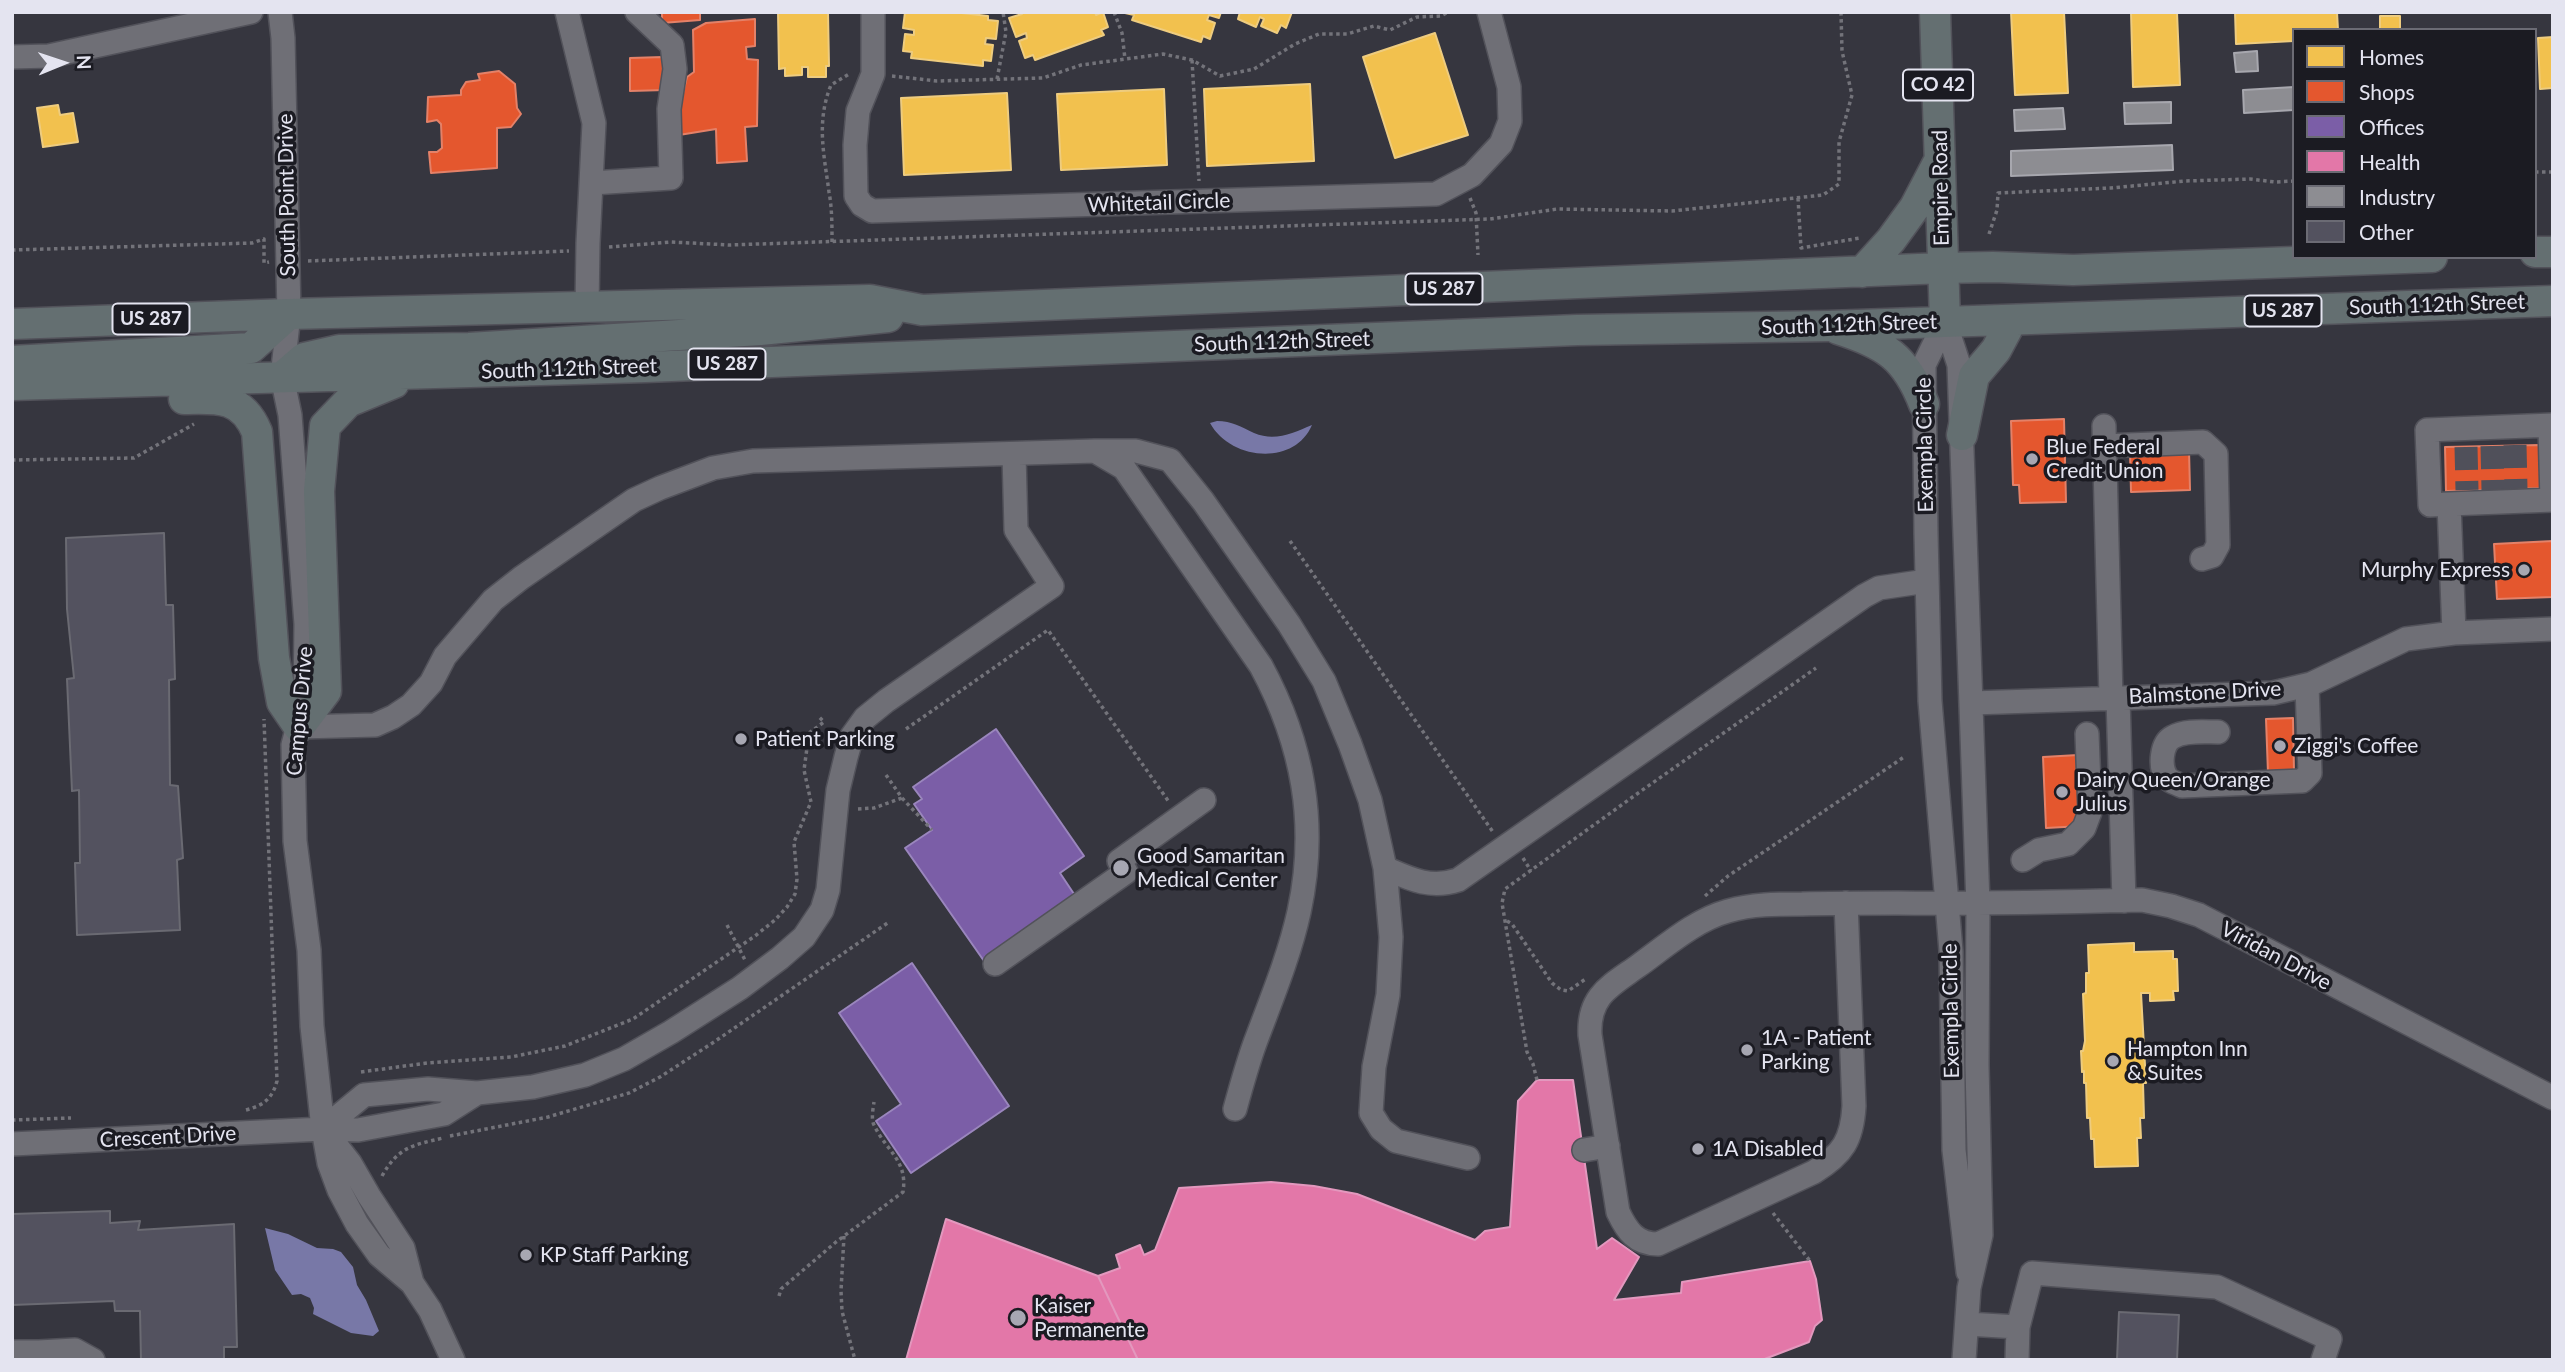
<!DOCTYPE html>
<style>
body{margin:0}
#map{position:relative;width:2565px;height:1372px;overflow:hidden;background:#36363f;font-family:Lato,sans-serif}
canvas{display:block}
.frame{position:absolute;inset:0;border:14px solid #e4e4f0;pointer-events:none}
.legend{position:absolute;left:2292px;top:28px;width:245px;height:231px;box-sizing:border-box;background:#1b1b22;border:2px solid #6b6b74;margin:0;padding:9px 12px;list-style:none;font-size:21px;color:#e4e4f0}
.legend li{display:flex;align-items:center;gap:14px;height:35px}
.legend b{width:35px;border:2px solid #6b6b74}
.north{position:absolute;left:28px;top:28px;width:70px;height:70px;-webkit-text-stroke:5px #1b1b22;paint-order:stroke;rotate:88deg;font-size:19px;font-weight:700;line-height:28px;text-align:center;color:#e4e4f0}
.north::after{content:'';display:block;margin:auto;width:24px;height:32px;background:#e4e4f0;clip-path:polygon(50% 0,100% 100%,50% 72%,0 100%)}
</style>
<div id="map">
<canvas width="2565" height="1372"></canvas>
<div class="frame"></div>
<ul class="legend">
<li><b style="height:19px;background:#f2c14e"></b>Homes</li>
<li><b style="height:19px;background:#e4572e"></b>Shops</li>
<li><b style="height:19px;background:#7b5ea7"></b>Offices</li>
<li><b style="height:19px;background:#e377a8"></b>Health</li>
<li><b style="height:19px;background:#8d8d92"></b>Industry</li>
<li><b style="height:19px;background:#53525f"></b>Other</li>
</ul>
<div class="north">N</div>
</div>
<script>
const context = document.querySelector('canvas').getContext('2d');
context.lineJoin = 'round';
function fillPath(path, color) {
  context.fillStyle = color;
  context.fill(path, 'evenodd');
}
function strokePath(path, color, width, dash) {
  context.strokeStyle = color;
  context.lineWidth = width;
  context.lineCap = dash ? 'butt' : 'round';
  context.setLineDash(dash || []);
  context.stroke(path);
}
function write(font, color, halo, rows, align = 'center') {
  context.font = font + ' Lato,sans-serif';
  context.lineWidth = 7;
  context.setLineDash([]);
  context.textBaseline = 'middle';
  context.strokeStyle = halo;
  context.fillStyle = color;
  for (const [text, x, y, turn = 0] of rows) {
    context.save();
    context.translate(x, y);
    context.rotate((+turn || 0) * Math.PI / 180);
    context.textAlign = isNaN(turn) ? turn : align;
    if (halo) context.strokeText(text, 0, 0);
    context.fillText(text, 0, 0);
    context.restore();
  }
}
fillPath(new Path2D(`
 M 1217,421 C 1232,421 1241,427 1254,433 C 1275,442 1293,433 1312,425 C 1294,467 1230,460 1210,423 Z
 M 265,1228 L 288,1234 L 317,1248 L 333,1249 L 341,1252 L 353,1267 L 357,1285 L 366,1300 L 379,1331 L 373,1336 L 351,1333 L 313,1314 L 314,1308 L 310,1298 L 301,1294 L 292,1295 L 275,1270 Z`), '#7878a7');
const homes = new Path2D(`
 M 778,12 L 828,12 L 829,66 L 826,66 L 826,77 L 808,77 L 808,67 L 802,67 L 802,75 L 785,76 L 785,68 L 779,69 Z
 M 905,12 L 953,12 L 988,16 L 988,20 L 998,21 L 996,39 L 986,38 L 985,44 L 993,45 L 991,61 L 983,60 L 983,66 L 911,58 L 912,52 L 903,51 L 905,34 L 914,35 L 914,30 L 903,28 Z
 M 1021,12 L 1095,12 L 1096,15 L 1103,12 L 1108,27 L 1101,30 L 1104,35 L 1035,60 L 1033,55 L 1025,58 L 1019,41 L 1027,38 L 1026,33 L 1016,37 L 1009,18 L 1022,14 Z
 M 1221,12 L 1219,18 L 1209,15 L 1207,20 L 1215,23 L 1210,39 L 1203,36 L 1201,42 L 1132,20 L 1134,15 L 1125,13 Z
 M 1240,12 L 1292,12 L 1286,28 L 1281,25 L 1277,33 L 1261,26 L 1264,19 L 1260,17 L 1256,27 L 1238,19 Z
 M 2011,12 L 2064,12 L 2068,93 L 2015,95 Z
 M 2131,12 L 2177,12 L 2180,85 L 2133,87 Z
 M 2235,12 L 2337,12 L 2338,30 L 2294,30 L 2294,41 L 2236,44 Z
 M 2380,16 L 2400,16 L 2400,30 L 2380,30 Z
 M 1435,33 L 1468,135 L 1395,158 L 1363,57 Z
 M 2553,37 L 2553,88 L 2540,89 L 2538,38 Z
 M 1310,84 L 1314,161 L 1207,166 L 1204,89 Z
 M 1164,89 L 1167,165 L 1061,170 L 1057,94 Z
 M 1007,93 L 1011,170 L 904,175 L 901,98 Z
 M 58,105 L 60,115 L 73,113 L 78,142 L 43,147 L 37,108 Z
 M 2134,943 L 2134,952 L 2173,951 L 2173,959 L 2177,959 L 2178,991 L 2173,991 L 2174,1000 L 2150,1001 L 2150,993 L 2141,993 L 2146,1083 L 2143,1083 L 2144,1118 L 2140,1118 L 2141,1138 L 2137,1138 L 2138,1166 L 2095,1167 L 2094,1139 L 2091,1139 L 2090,1118 L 2087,1118 L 2086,1083 L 2084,1083 L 2084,1071 L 2082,1072 L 2081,1051 L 2083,1051 L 2085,1041 L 2083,994 L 2086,993 L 2086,973 L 2089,973 L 2088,945 Z`);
fillPath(homes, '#f2c14e');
strokePath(homes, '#eecc7f', 2);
const shops = new Path2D(`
 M 662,12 L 700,12 L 700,20 L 662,23 Z
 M 755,19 L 755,46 L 746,47 L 747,59 L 758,60 L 757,126 L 745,127 L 747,161 L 717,163 L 716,129 L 679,135 L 679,109 L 687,77 L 694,72 L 693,30 L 706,23 Z
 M 663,57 L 665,90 L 630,91 L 630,58 Z
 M 499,71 L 515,84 L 517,108 L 521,114 L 511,127 L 497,128 L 497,168 L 431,173 L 429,152 L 437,152 L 442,148 L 441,124 L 437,120 L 427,122 L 428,97 L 461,95 L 461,90 L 466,82 L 480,80 L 478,74 Z
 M 2064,419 L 2066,502 L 2020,503 L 2019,485 L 2013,485 L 2011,421 Z
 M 2540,445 L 2541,488 L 2446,491 L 2445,447 Z
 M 2189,450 L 2190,490 L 2131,492 L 2130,451 Z
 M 2553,541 L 2553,597 L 2497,599 L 2494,544 Z
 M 2293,718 L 2294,772 L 2268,773 L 2266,719 Z
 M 2078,755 L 2082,826 L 2046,828 L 2043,757 Z`);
fillPath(shops, '#e4572e');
strokePath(shops, '#e48168', 2);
const offices = new Path2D(`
 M 996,729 L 1084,856 L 1060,873 L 1076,897 L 984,961 L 905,848 L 932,830 L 914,804 L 922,799 L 913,787 Z
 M 912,963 L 1009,1106 L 911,1173 L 876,1121 L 901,1104 L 839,1013 Z`);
fillPath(offices, '#7b5ea7');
strokePath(offices, '#9a86bd', 2);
const health = new Path2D(`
 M 1537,1080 L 1573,1080 L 1597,1249 L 1612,1238 L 1639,1257 L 1614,1300 L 1681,1293 L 1682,1282 L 1810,1261 L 1816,1279 L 1822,1320 L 1815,1326 L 1809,1342 L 1762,1360 L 1138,1360 L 1098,1276 L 1120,1268 L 1116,1255 L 1140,1245 L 1144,1255 L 1155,1250 L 1179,1188 L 1271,1182 L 1314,1186 L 1357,1194 L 1475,1240 L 1485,1231 L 1510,1227 L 1518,1101 Z
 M 946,1219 L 1098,1276 L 1138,1360 L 906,1360 Z`);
fillPath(health, '#e377a8');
strokePath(health, '#e398be', 2);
const industry = new Path2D(`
 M 2257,51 L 2258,71 L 2236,72 L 2234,53 Z
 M 2294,87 L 2294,110 L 2244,113 L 2243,90 Z
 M 2171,102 L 2171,123 L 2125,124 L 2124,103 Z
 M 2063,108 L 2065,129 L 2015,131 L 2014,110 Z
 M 2172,145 L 2173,170 L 2011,176 L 2011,151 Z`);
fillPath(industry, '#8d8d92');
strokePath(industry, '#a7a7ae', 2);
const building = new Path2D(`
 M 164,533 L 166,605 L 173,605 L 175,679 L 169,680 L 170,785 L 178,786 L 183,858 L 177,860 L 180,930 L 77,935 L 75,863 L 80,863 L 79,790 L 72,791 L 67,679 L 74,678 L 67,609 L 66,538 Z
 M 110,1211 L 110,1223 L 140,1221 L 138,1230 L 234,1224 L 237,1347 L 224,1347 L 224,1360 L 141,1360 L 140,1311 L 115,1311 L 114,1301 L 12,1305 L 12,1214 Z
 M 2119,1312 L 2179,1315 L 2177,1360 L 2117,1360 Z`);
fillPath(building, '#53525f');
strokePath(building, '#6a6a72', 2);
strokePath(new Path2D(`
 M 2515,445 L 2516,489
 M 2492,446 L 2493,490
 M 2466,447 L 2467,490`), '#50505a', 23, [23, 11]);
const minor = new Path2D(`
 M 280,12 L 283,38 L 289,314 L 282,377 L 290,415 L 306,624 L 305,699 L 293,745 L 295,841 L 309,950 L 312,1026 L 323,1129 L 329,1163 L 339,1190 L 357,1224 L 379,1255 L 412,1283 L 430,1310 L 453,1360
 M 567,12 L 594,123 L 588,243 L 587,307
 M 873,12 L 873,74 L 858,111 L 855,145 L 856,196 L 862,205 L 872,211 L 1436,194 L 1472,175 L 1501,144 L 1510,121 L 1509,87 L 1489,12
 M 12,57 L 49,56 L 251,12
 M 592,183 L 671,178 L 669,109 L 675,69 L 672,45 L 637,12
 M 1945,322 L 1959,365 L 1978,904 L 1977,1065 L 1981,1235 L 1969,1288 L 1964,1360
 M 1945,322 L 1924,365 L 1926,534 L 1930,701 L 1951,951 L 1954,1150 L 1968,1272
 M 2104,426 L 2111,698
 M 2550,427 L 2552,500
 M 2104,446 L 2203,442 L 2216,454 L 2218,545 L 2212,556 L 2202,559
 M 1095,451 L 1136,451 L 1170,460 L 1203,501 L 1289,624 L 1324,681 L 1350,744 L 1370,800 L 1385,868 L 1391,937 L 1388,995 L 1374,1067 L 1371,1113 L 1381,1129 L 1396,1141 L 1468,1158
 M 2449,504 L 2553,500
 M 2454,633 L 2449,504 L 2430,505 L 2427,430 L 2553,425
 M 2118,698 L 2124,901
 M 1972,703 L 2273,693 L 2311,684 L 2406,639 L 2454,633 L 2553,629
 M 299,727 L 375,725 L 393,717 L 411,705 L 431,683 L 445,656 L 493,600 L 521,578 L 634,500 L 660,488 L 713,468 L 753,461 L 1095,451 L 1124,468 L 1261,666 C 1303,744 1318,824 1299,912 C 1289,957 1271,1000 1255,1043 C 1247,1065 1241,1087 1235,1109
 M 2218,732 C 2204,732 2185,730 2173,737 C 2161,743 2159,767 2167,778 C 2171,782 2176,783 2182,786 L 2302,781 L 2310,773 L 2307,685
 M 2023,860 L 2039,850 L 2068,844 L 2084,828 L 2090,812 L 2087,734
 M 1385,868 C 1410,879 1430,889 1458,880 L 1864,596 L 1879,588 L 1927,581
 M 1846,903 L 1854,1106 C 1852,1140 1843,1154 1814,1172 L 1658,1244 C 1636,1244 1627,1231 1618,1212 L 1590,1035 C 1588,996 1610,986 1638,966 C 1666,946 1695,920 1728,911 C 1752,904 1777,904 1802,904 C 1834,903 1866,903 1898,903 C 1979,904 2061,902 2142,900 L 2171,906 L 2199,915 L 2553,1098
 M 995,964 L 1126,872 L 1119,861 L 1204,800
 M 323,1129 L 364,1095 L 428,1089 L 477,1093 L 533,1087 L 585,1075 L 624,1059 L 671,1032 L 740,988 L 780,958 L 804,937 L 822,910 L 828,890 L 838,790 L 846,757 L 852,736 L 865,718 L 886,701 L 1052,586 L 1016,530 L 1014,454
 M 325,1131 L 350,1163 L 369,1196 L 403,1248 L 412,1283
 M 12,1144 L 323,1129 L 358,1130 L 444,1114 L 477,1093
 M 1584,1150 L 1608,1146
 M 1967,1324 L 2018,1327
 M 12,1352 L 39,1352 L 47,1360
 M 39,1352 L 75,1350 L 93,1360
 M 2017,1360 L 2018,1327 L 2032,1273 L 2217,1287 L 2330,1339 L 2323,1360`);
const major = new Path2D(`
 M 1935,12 L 1945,322
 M 2535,252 L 2553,252
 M 1862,272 L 1891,240 L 1915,207 L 1939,161
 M 12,324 L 289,314 L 870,300 L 922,310 L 1943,268 L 1993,267 L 2073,270 L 2432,257
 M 1838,329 C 1885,344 1906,357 1924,404
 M 12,361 L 251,348 L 289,314
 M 282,377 L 304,358 L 339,350 L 469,348 L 760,330 L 888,317
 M 12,385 L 646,367 L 1577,330 L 1828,326 L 2553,301
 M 184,399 C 218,398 242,396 257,432 L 274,658 L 282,702 L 299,727 L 326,691 L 319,491 L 325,426 L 348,402 L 394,383
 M 1962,435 L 1974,376 L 1996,350 L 2012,320`);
strokePath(minor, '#52525a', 26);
strokePath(major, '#52525a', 33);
strokePath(new Path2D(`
 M 1114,12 L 1122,33 L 1125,59
 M 1192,60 L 1199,181
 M 892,76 L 937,81 L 1043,78 L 1081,65 L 1163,54 L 1192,60 L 1220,76 L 1254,69 L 1295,44 L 1319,34 L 1347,34 L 1374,26 L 1390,30 L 1417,17 L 1441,16 L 1448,12
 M 997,79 L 1006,32 L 1003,12
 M 2535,172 L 2553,172
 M 1470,198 L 1476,213 L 1478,255
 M 1798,198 L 1801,248 L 1860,238
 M 1989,234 L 1997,210 L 1998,193 L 2111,188 L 2185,181 L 2250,179 L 2275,182 L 2294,181
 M 832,242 C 832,225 832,208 829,192 C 824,154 816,122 831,85 L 849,74
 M 609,247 L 671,242 L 730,245 L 1490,219 L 1557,209 L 1672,211 L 1823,195 L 1839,184 L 1839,142 L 1852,95 L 1842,51 L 1841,12
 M 12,250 L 252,243 L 264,239 L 264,263 L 269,262
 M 308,261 L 569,251
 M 12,460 L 134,458 L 194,424
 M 1290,541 L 1493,832
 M 906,729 L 1048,630 L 1169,802
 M 886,775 L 902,798 L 932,830
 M 858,809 L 874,808 L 902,798
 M 1523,858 L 1531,871
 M 1705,896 L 1728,876 L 1904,757
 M 1507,921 L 1512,924 L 1552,983 L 1561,990 L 1568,991 L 1587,978
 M 727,925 L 745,960
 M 361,1072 L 427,1063 L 511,1057 L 565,1046 L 633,1019 L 755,936 L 775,920 L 787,907 L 795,894 L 797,879 L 794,842 L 811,802 L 804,770 L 809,733 L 824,722 L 819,717
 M 1537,1080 L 1533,1064 L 1527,1052 L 1502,903 L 1505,889 L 1634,796 L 1816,668
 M 246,1110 C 264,1105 272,1099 277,1081 L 264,719
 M 12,1120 L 71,1118
 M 450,1136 L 548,1117 L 629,1093 L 660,1077 L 714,1042 L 889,922
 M 382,1176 C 398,1147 413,1145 443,1138
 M 1773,1213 L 1810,1261
 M 844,1236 L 841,1291 L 842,1311 L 855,1360
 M 779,1296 L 781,1289 L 836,1242 L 903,1192 C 908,1160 886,1151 874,1125 C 871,1119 873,1109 874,1102`), '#73737a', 3.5, [3.5, 3.5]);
strokePath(minor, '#6f6f76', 23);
strokePath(major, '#646f71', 30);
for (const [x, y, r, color] of [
 [2032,459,7,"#a7a7b2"],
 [2524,570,7,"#a7a7b2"],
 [741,739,7,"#a7a7b2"],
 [2280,746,7,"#a7a7b2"],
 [2062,792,7,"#a7a7b2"],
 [1121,868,9,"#a7a7b2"],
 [1747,1050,7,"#a7a7b2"],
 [2113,1061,7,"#a7a7b2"],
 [1698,1149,7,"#a7a7b2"],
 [526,1255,7,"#a7a7b2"],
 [1018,1318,9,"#a7a7b2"]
]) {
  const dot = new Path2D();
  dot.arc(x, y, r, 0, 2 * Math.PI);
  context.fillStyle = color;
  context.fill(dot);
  strokePath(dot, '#1b1b22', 2.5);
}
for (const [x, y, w] of [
 [1938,85,70],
 [1444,289,77],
 [2283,311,77],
 [151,319,77],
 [727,364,77]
]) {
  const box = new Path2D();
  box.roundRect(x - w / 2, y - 15.5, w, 31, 5);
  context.fillStyle = '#1b1b22';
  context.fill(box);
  strokePath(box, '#e4e4f0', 2);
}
write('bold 19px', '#e4e4f0', null, [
 ["CO 42",1938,85],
 ["US 287",1444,289],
 ["US 287",2283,311],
 ["US 287",151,319],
 ["US 287",727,364]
]);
write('21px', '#e4e4f0', '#1b1b22', [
 ["Empire Road",1941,188,-91],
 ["South Point Drive",287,195,-91],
 ["Whitetail Circle",1159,203,-2],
 ["South 112th Street",2437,305,-2],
 ["South 112th Street",1849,325,-2],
 ["South 112th Street",1282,342,-2],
 ["South 112th Street",569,369,-2],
 ["Exempla Circle",1925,445,-91],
 ["Balmstone Drive",2205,693,-3],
 ["Campus Drive",300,711,-85],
 ["Viridan Drive",2276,956,28],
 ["Exempla Circle",1951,1011,-91],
 ["Crescent Drive",168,1137,-3]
]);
write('21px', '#e4e4f0', '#1b1b22', [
 ["Blue Federal",2046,447],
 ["Credit Union",2046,471],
 ["Murphy Express",2510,570,"right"],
 ["Patient Parking",755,739],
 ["Ziggi's Coffee",2294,746],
 ["Dairy Queen/Orange",2076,780],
 ["Julius",2076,804],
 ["Good Samaritan",1137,856],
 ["Medical Center",1137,880],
 ["1A - Patient",1761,1038],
 ["Parking",1761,1062],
 ["Hampton Inn",2127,1049],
 ["& Suites",2127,1073],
 ["1A Disabled",1712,1149],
 ["KP Staff Parking",540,1255],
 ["Kaiser",1034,1306],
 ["Permanente",1034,1330]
], 'left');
</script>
